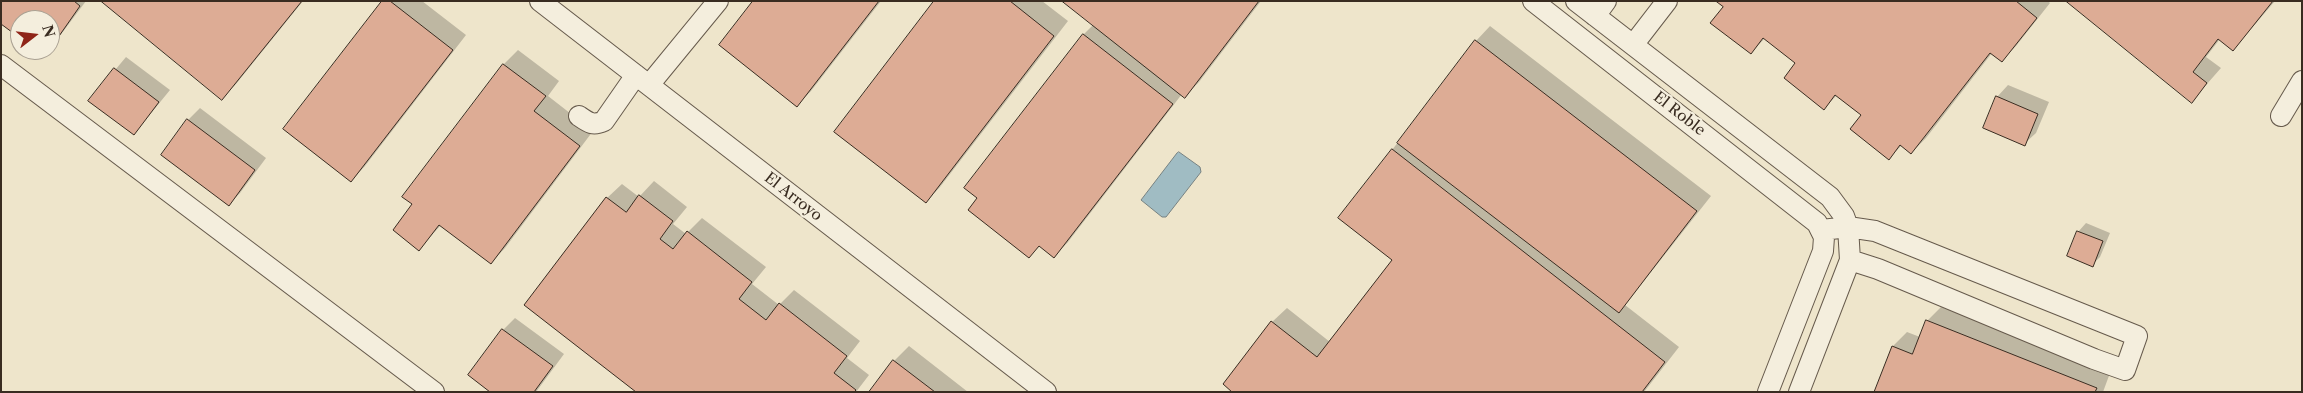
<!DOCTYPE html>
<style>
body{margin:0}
#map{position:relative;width:2303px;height:393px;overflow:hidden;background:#eee5cb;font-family:"Libre Caslon Text",serif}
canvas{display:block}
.frame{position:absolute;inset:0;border:2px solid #392c21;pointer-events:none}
.north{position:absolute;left:10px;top:10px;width:50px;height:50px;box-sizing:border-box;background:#f4eedd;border:1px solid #a9a092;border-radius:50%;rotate:74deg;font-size:14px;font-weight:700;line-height:20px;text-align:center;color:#392c21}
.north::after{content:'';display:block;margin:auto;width:18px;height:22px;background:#8f2418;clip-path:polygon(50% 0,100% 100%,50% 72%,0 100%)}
</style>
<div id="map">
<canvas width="2303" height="393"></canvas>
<div class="frame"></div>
<div class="north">N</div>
</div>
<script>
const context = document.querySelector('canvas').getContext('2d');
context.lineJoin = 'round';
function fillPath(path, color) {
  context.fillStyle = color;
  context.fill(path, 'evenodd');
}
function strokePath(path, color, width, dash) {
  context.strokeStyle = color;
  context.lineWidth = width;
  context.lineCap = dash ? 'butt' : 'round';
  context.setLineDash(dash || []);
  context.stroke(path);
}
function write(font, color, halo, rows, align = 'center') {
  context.font = font + ' "Libre Caslon Text",serif';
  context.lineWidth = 4.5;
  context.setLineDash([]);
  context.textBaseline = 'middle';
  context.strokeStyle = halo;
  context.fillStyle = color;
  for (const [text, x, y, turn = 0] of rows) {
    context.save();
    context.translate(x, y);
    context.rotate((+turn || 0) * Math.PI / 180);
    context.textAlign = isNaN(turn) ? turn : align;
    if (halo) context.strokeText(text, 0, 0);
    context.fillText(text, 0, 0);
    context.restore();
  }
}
const water = new Path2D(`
 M 1179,152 L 1200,167 L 1201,172 L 1166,217 L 1162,217 L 1141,200 L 1177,153 Z`);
fillPath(water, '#a0bcc3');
strokePath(water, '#778282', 1);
fillPath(new Path2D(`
 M 1,1 L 86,1 L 50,49 L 50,20 L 20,20 L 20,36 Z
 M 103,1 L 303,1 L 236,84 L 222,98 Z
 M 383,1 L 422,1 L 466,35 L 365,166 L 351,181 Z
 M 755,1 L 881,1 L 811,91 L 797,105 Z
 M 936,1 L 1042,1 L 1068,21 L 940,187 L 926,202 Z
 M 1064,1 L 1261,1 L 1199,82 L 1185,96 L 1182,94 L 1068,242 L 1054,257 L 1040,246 L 1029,256 L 1084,34 L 1094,24 Z
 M 1718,1 L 2048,1 L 2050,3 L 2016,46 L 2002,60 L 1992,53 L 1926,138 L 1911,153 L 1902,145 L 1889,158 L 1863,115 L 1837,95 L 1824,108 L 1797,63 L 1765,38 L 1751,53 L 1725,6 Z
 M 2068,1 L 2275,1 L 2233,50 L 2220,39 L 2206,57 L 2221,68 L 2192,101 Z
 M 1490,26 L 1711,196 L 1625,305 L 1679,347 L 1644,392 L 1234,392 L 1272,322 L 1287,308 L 1330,342 L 1394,260 L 1392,150 L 1476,41 Z
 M 40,50 L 49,50 L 45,54 Z
 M 518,50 L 559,81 L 548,96 L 593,131 L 505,248 L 491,263 L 441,225 L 419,249 L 414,204 L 404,197 L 504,64 Z
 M 126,57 L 170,90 L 134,134 L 90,100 Z
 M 2008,85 L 2049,102 L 2036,133 L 2024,144 L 1997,97 Z
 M 200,108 L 266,158 L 240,193 L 229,204 L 188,120 Z
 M 654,181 L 687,207 L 673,224 L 686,234 L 702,218 L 766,267 L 752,284 L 779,305 L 794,290 L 860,341 L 847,358 L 869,375 L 856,392 L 638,392 L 525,305 L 607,198 L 622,184 L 639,197 Z
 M 2086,223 L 2110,233 L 2100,257 L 2092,265 L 2078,232 Z
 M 1941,307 L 2110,373 L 2103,392 L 1875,392 L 1893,346 L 1907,332 L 1920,337 L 1927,321 Z
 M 515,318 L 564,354 L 536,392 L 492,392 L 470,375 L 503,330 Z
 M 909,346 L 968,392 L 871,392 L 894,361 Z`), '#0003');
const building = new Path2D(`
 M 1,1 L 74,1 L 80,6 L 50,49 L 50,20 L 20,20 L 20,38 L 1,24 Z
 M 101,1 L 302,1 L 222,100 Z
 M 382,1 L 390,1 L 453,50 L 351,182 L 283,129 Z
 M 753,1 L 879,1 L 797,107 L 719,45 Z
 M 934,1 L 1010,1 L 1054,36 L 926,203 L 834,132 Z
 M 1062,1 L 1259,1 L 1185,98 Z
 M 1716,1 L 2016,1 L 2037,18 L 2002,62 L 1990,53 L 1911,154 L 1900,145 L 1889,160 L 1850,129 L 1861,115 L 1835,95 L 1824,110 L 1784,78 L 1795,63 L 1763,38 L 1751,54 L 1710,23 L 1723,7 Z
 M 2066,1 L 2273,1 L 2233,51 L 2218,39 L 2193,72 L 2207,83 L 2192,103 Z
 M 1083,34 L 1173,104 L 1054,258 L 1039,246 L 1029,258 L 968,210 L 977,198 L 964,188 Z
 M 1475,40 L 1697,211 L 1619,313 L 1397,143 Z
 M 503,64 L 546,96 L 534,111 L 580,146 L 491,264 L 439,225 L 419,251 L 393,230 L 412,204 L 402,197 Z
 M 114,68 L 159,102 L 134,135 L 88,101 Z
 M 1996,96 L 2038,114 L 2025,146 L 1983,128 Z
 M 187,119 L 255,170 L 229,206 L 161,155 Z
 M 1392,149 L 1665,362 L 1642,392 L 1232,392 L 1223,384 L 1271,321 L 1317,357 L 1392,260 L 1338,218 Z
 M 639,195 L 673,221 L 660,239 L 673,249 L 687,231 L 752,282 L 739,299 L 766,320 L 779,303 L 847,356 L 834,373 L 856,390 L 854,392 L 636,392 L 524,305 L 606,197 L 626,212 Z
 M 2077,231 L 2103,241 L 2093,267 L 2067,256 Z
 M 1926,320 L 2097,388 L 2095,392 L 1874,392 L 1892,346 L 1912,354 Z
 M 502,329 L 553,366 L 534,392 L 490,392 L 468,375 Z
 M 893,360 L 935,392 L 869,392 Z`);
fillPath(building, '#ddac95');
strokePath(building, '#392c21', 1);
const minor = new Path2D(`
 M 540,1 L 1046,392
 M 1533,1 L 1817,223 L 1824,237 L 1823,251 L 1768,392
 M 1576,1 L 1830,197 L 1844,216 L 1848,227 L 1850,260 L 1799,392
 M 1595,16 L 1606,1
 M 1633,45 L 1667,1
 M 1,65 L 434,392
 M 649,85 L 718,1
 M 579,116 C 589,123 593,126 604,121 L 636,75
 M 2281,116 L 2302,81
 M 1822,230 L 1848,227 L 1875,231 L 2137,336 L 2125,370 L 2094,359 L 1878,269 L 1850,260`);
strokePath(minor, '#665a4c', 22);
strokePath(minor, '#f4eedd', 20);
write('15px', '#392c21', '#f4eedd', [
 ["El Roble",1679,114,38],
 ["El Arroyo",793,197,38]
]);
</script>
